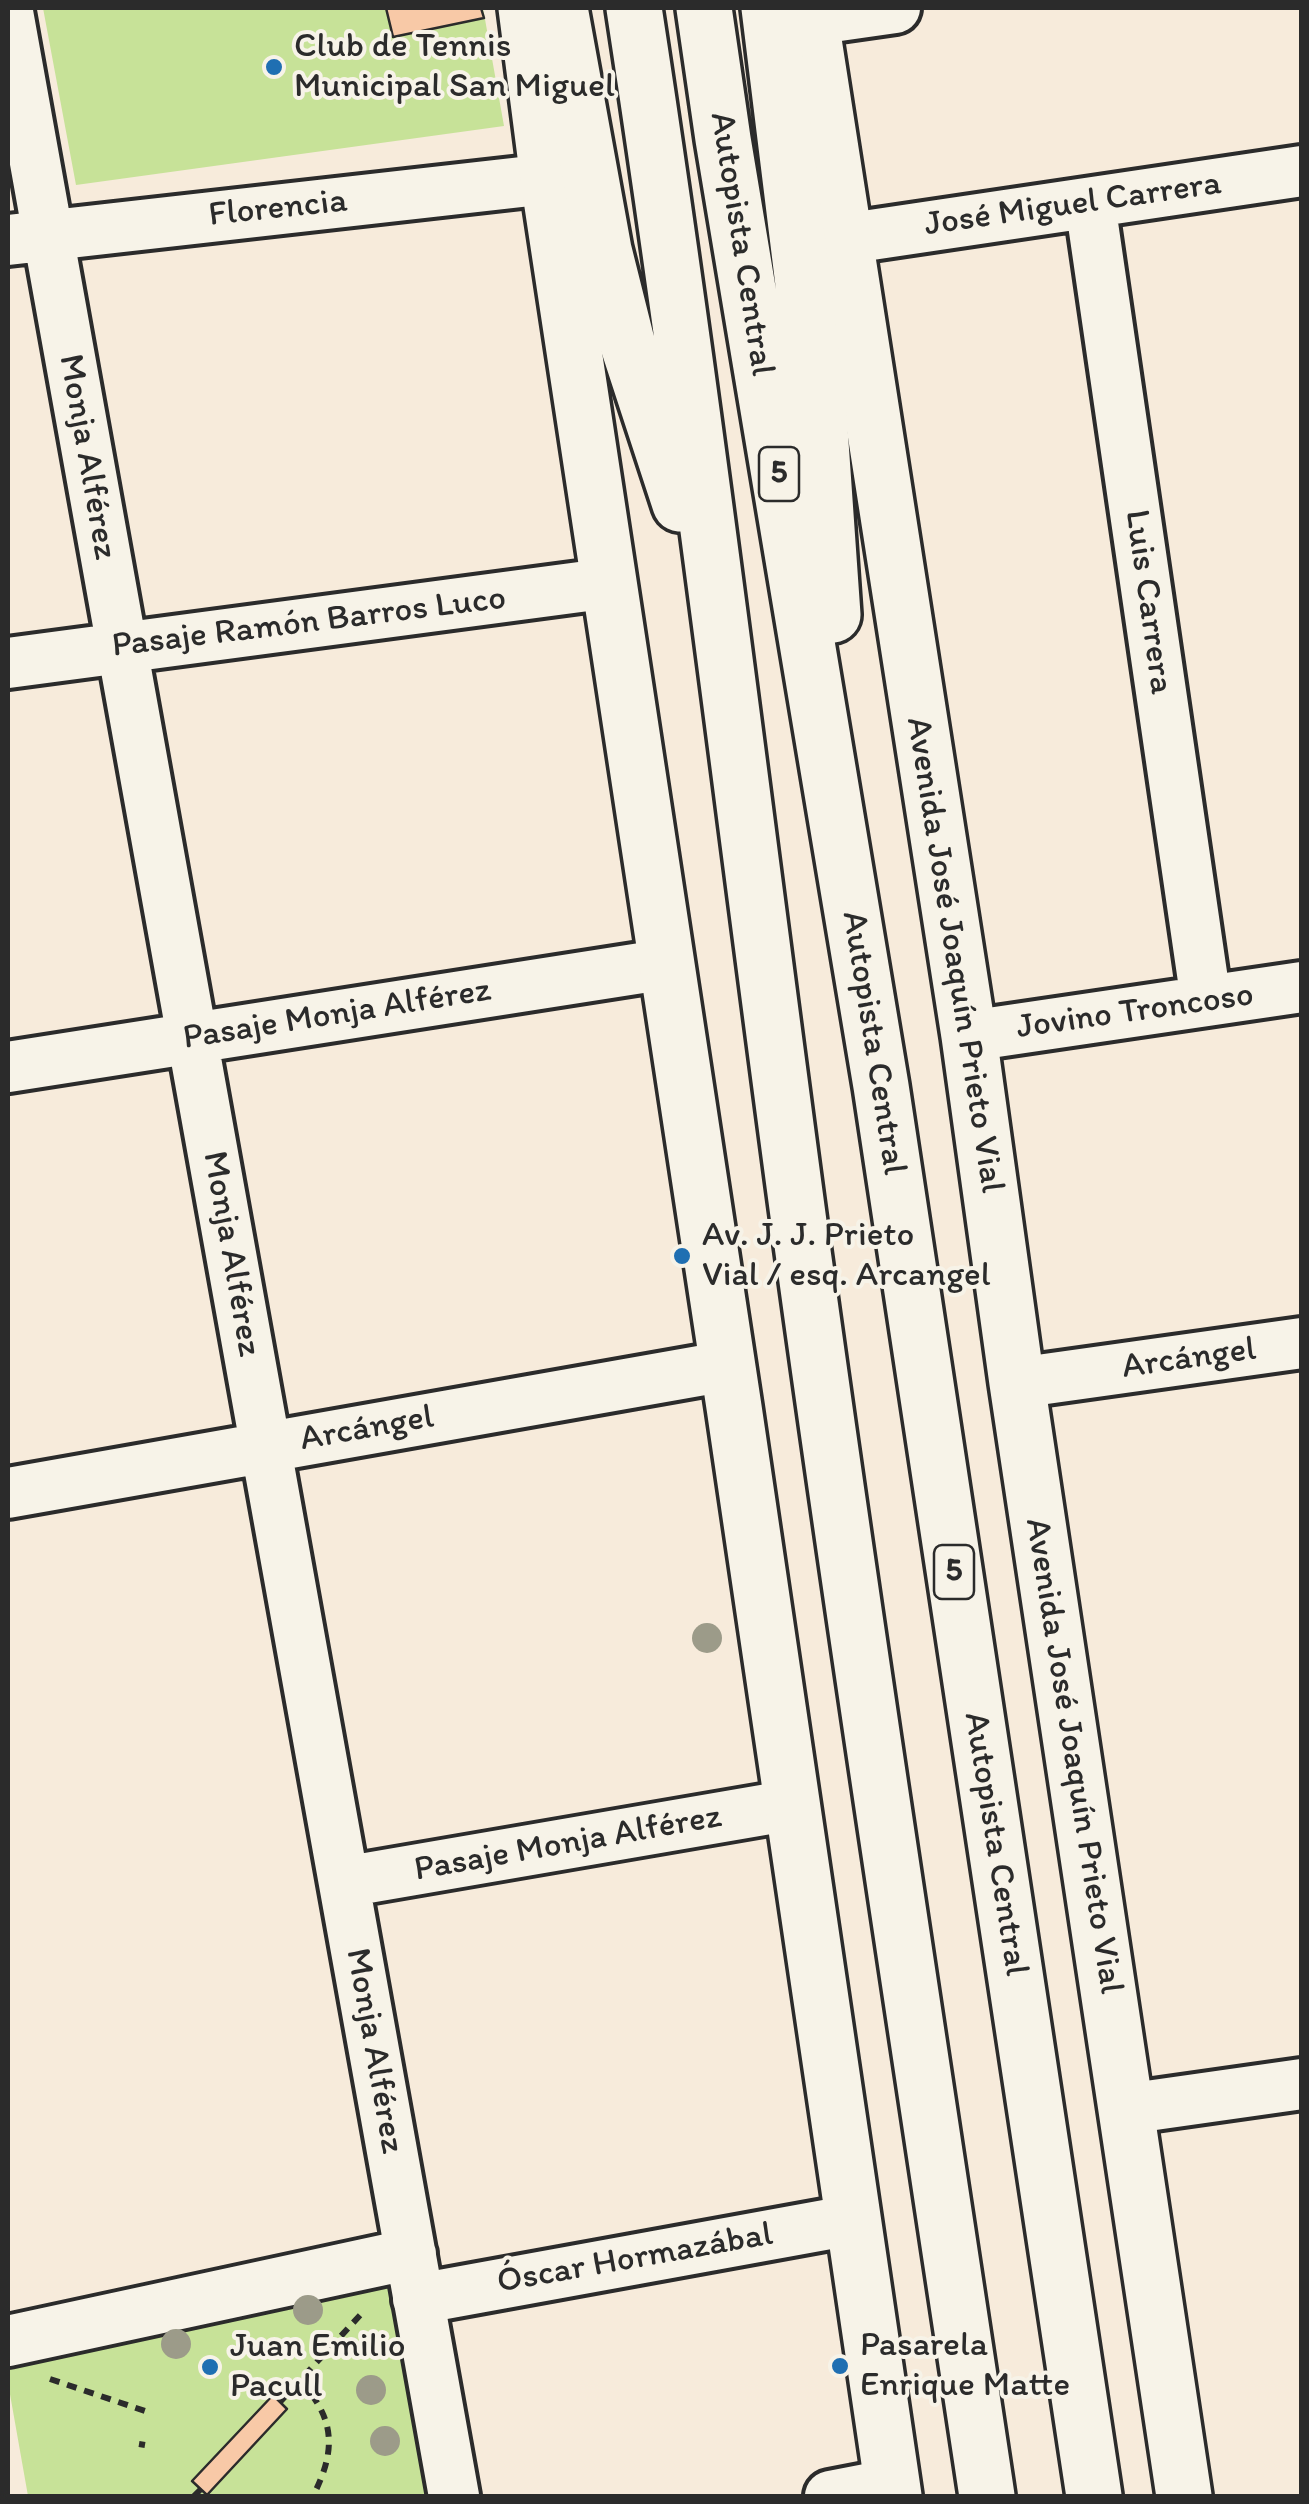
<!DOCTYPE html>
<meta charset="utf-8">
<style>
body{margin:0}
#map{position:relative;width:1309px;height:2504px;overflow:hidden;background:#f7ebdb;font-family:Itim,sans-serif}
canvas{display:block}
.frame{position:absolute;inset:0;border:10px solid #2b2b2b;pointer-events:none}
</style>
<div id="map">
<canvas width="1309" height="2504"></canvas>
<div class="frame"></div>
</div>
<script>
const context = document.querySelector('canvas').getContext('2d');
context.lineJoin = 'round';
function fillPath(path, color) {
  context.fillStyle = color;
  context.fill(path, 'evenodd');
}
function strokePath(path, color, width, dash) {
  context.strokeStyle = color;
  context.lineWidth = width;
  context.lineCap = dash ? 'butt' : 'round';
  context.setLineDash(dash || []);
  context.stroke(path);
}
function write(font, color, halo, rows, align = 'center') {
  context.font = font + ' Itim,sans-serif';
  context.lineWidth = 8;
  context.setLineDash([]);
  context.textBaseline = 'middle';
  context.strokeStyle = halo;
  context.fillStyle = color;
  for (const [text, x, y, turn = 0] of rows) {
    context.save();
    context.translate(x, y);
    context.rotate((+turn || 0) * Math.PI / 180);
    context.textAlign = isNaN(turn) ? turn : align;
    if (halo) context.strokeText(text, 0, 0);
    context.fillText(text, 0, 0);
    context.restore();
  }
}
fillPath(new Path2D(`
 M 43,8 L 483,8 L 504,126 L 76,185 Z
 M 406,2268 L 448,2496 L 28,2496 L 8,2383 L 8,2338 Z`), '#c7e298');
const building = new Path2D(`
 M 386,8 L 481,8 L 484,18 L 393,37 Z
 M 273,2395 L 287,2409 L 207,2495 L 192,2481 Z`);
fillPath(building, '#f8c9a7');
strokePath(building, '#2b2b2b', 2.5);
const minor = new Path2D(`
 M 8,12 L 454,2496
 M 811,20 L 895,8
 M 1090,203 L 1206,1001
 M 844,239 L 1302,171
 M 8,240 L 548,179
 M 8,663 L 610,583
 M 969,1036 L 1302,987
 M 8,1067 L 667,964
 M 1017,1383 L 1302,1343
 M 8,1493 L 727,1366
 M 344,1882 L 792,1805
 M 1126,2109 L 1302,2084
 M 418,2299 L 852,2220
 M 8,2341 L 411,2254
 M 830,2496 L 892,2484`);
const major = new Path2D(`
 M 526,8 L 548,179 L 734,1407 L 894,2496
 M 809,8 L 969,1036 L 1017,1383 L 1184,2496`);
const highway = new Path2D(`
 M 560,8 L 604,250 L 627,342 L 680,504
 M 634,8 C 698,424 747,842 804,1259 C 861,1672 925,2084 987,2496
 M 704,8 L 723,139 L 881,1086 L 1094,2496
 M 769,8 L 819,414 L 833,615`);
strokePath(minor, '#2b2b2b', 58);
strokePath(major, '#2b2b2b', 62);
strokePath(highway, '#2b2b2b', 62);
strokePath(new Path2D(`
 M 50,2379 L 148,2412
 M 300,2381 C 336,2419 336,2451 313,2496
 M 280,2402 L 364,2311
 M 139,2444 L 145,2445
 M 194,2496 L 201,2489`), '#2b2b2b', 6, [10, 8]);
strokePath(minor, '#f7f3e8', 50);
strokePath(major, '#f7f3e8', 55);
strokePath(highway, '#f7f3e8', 55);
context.fillStyle = '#9c9b89';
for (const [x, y] of [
 [707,1638],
 [308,2310],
 [176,2344],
 [371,2390],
 [385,2441]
]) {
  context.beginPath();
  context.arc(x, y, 15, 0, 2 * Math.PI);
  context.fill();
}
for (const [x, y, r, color] of [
 [274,67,10,"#1f6fb2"],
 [682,1256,10,"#1f6fb2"],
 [840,2366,10,"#1f6fb2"],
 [210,2367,10,"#1f6fb2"]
]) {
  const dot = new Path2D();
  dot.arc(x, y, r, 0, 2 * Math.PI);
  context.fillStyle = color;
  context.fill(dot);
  strokePath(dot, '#f7f3e8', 4);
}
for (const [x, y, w] of [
 [779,474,40],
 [954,1572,40]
]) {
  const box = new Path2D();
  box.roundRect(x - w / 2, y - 27, w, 54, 8);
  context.fillStyle = '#f7f3e8';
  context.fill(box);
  strokePath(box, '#2b2b2b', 2.5);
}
write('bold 32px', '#2b2b2b', null, [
 ["5",779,474],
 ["5",954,1572]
]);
write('35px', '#2b2b2b', '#f7f3e8', [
 ["Club de Tennis",294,47],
 ["Municipal San Miguel",294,87],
 ["Av. J. J. Prieto",702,1236],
 ["Vial / esq. Arcangel",702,1276],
 ["Pasarela",860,2346],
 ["Enrique Matte",860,2386],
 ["Juan Emilio",230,2347],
 ["Pacull",230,2387]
], 'left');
write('35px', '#2b2b2b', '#f7f3e8', [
 ["José Miguel Carrera",1073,205,-8],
 ["Florencia",278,209,-6],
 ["Autopista Central",741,244,81],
 ["Monja Alférez",87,457,80],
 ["Luis Carrera",1148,602,82],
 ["Pasaje Ramón Barros Luco",309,623,-7],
 ["Avenida José Joaquín Prieto Vial",954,955,81],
 ["Jovino Troncoso",1135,1012,-8],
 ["Pasaje Monja Alférez",337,1015,-9],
 ["Autopista Central",873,1043,81],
 ["Monja Alférez",231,1254,80],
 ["Arcángel",1189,1359,-8],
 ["Arcángel",367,1429,-10],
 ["Avenida José Joaquín Prieto Vial",1073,1756,81],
 ["Pasaje Monja Alférez",568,1844,-10],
 ["Autopista Central",995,1844,81],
 ["Monja Alférez",374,2051,80],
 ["Óscar Hormazábal",635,2259,-10]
]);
</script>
